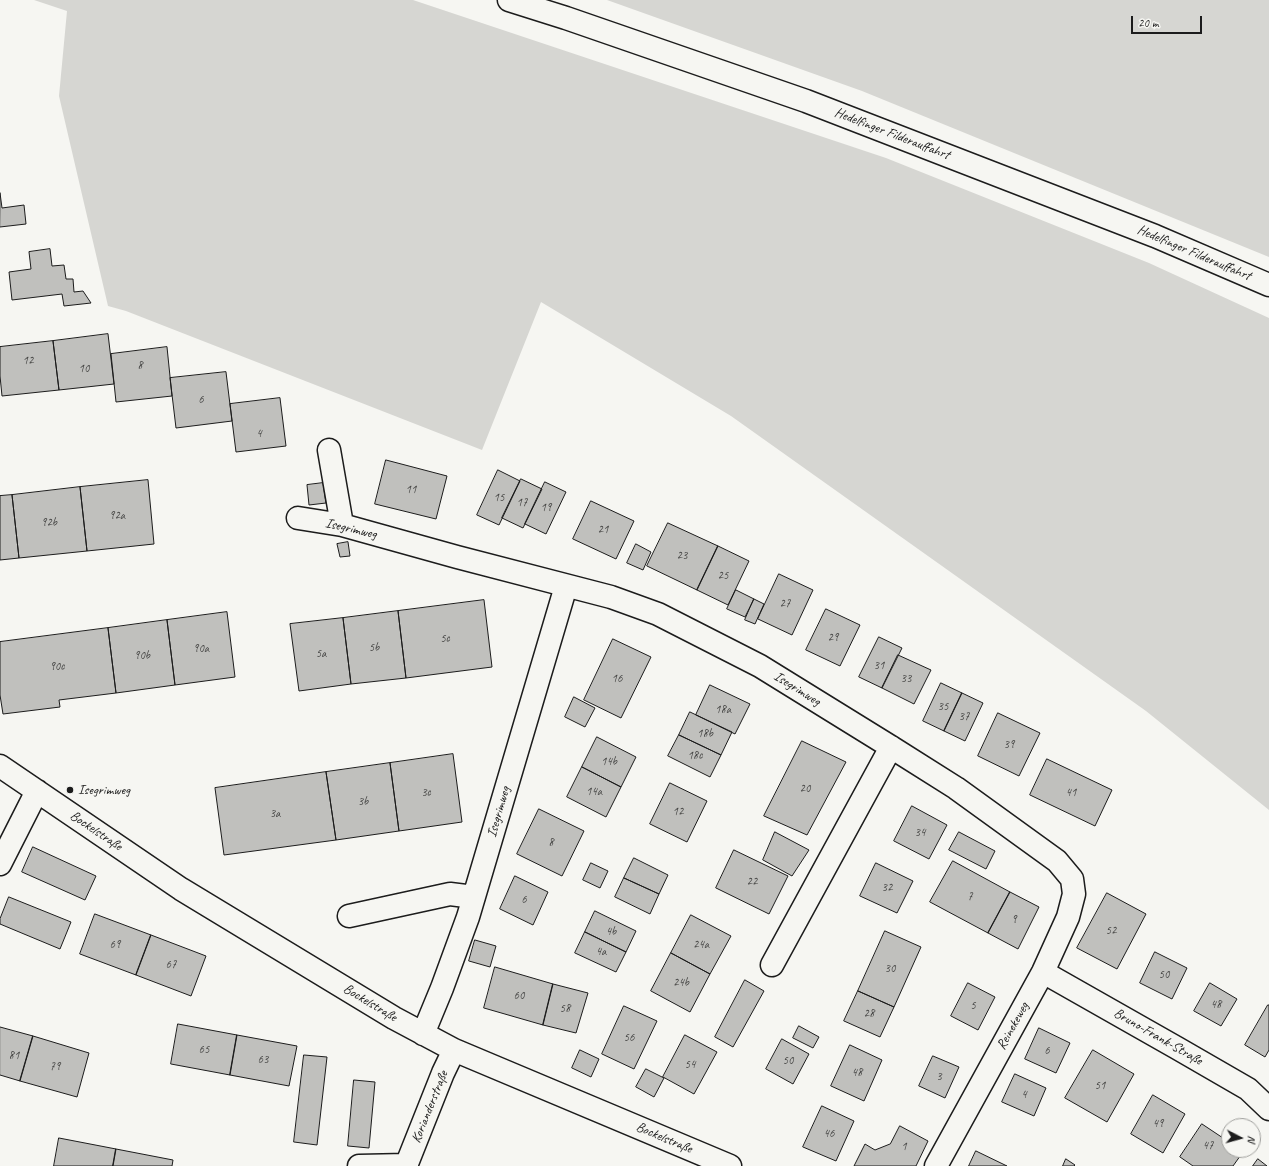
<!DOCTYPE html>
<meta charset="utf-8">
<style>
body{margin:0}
#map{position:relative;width:1269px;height:1166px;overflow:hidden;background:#f6f6f2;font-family:Caveat,sans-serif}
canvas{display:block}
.north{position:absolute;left:1221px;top:1118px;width:40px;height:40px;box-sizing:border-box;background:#f6f6f2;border:1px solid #9f9f9c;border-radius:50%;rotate:96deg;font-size:11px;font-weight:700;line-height:16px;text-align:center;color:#1c1c1c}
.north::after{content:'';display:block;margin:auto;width:14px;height:18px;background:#1c1c1c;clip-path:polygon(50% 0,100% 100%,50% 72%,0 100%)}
.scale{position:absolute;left:1131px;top:16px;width:71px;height:18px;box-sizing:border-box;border:2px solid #1c1c1c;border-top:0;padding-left:5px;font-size:12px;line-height:14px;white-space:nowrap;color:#1c1c1c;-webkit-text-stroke:3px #f6f6f2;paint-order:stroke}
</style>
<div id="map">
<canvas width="1269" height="1166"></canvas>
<div class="north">N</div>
<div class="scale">20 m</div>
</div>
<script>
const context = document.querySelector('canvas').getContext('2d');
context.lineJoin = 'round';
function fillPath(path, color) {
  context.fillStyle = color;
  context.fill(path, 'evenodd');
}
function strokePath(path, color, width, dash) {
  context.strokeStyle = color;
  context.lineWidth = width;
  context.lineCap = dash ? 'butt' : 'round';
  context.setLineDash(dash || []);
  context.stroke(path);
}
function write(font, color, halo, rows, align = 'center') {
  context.font = font + ' Caveat,sans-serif';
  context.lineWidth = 3.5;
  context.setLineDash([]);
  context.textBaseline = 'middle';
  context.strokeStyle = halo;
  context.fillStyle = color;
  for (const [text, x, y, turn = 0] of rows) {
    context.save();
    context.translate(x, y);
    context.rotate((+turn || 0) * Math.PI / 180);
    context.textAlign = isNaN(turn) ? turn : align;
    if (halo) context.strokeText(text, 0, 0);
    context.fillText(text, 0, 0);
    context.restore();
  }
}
fillPath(new Path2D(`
 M 34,0 L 413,0 L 886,158 L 1149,263 L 1269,318 L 1269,810 L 1146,711 L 731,416 L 541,302 L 522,278 L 541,302 L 482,450 L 126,311 L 108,306 L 59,96 L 67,11 Z
 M 607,0 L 1269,0 L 1269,257 L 862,91 Z`), '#d6d6d2');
const building = new Path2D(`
 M 0,193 L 2,208 L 24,205 L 26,224 L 0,227 Z
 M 50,249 L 52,266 L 64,265 L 66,279 L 73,279 L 74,292 L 83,291 L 91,303 L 64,306 L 62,294 L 12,300 L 9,272 L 31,269 L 29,252 Z
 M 108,334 L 114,384 L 59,390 L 53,341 Z
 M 53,341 L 59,390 L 2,396 L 0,376 L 0,347 Z
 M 167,347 L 172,396 L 116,402 L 111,354 Z
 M 226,372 L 232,421 L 176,428 L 170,378 Z
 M 280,398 L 286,446 L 236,452 L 230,404 Z
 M 386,460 L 447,476 L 436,519 L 375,504 Z
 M 498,470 L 520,481 L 499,525 L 477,515 Z
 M 521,479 L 542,489 L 523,528 L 502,518 Z
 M 148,480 L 154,544 L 87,551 L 80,487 Z
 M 545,482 L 566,492 L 546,534 L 525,524 Z
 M 323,483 L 326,503 L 309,505 L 307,485 Z
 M 80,487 L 87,551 L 19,558 L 12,495 Z
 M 12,495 L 19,558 L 0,560 L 0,496 Z
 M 591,501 L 634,521 L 616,559 L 573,539 Z
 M 668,523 L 718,546 L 697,590 L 647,566 Z
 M 348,542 L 350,556 L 340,557 L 337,544 Z
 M 636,544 L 651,552 L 643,570 L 627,563 Z
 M 718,546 L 749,561 L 728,605 L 697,590 Z
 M 779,574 L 813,590 L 792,635 L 758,619 Z
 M 736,590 L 754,599 L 745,617 L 727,609 Z
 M 754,599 L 764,604 L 755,624 L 745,620 Z
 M 484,600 L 492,667 L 406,678 L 398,611 Z
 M 826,609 L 860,625 L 840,666 L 806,650 Z
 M 398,611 L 406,678 L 351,684 L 343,618 Z
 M 227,612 L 235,677 L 175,685 L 167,620 Z
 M 343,618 L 351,684 L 299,691 L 290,624 Z
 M 167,620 L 175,685 L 116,693 L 108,628 Z
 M 108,628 L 116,693 L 59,700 L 60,707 L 3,714 L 0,695 L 0,642 Z
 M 879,637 L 902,648 L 882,688 L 859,677 Z
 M 613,639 L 651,657 L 621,718 L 584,700 Z
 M 898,655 L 931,670 L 914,704 L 882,688 Z
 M 941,683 L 962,693 L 944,731 L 923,721 Z
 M 710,685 L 750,704 L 735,734 L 696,715 Z
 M 962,693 L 983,703 L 965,741 L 944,731 Z
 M 574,697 L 595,708 L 585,727 L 565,717 Z
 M 690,712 L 732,732 L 721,755 L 679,735 Z
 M 998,713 L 1040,733 L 1019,776 L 978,756 Z
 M 679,735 L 721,755 L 710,777 L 668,756 Z
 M 597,737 L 636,757 L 621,787 L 582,767 Z
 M 802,741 L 846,762 L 807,835 L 764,816 Z
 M 453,754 L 462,822 L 399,831 L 390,763 Z
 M 1047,759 L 1112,790 L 1095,826 L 1030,795 Z
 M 390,763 L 399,831 L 336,840 L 326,772 Z
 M 582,767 L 621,787 L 606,817 L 567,797 Z
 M 326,772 L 336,840 L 224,855 L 215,788 Z
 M 670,783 L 707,801 L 687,842 L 650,824 Z
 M 912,806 L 947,825 L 929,859 L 894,841 Z
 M 539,809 L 584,831 L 562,876 L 517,854 Z
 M 775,832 L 809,850 L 792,876 L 763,860 Z
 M 959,832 L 995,851 L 986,869 L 949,850 Z
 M 33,847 L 96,876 L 85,900 L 22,872 Z
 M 734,850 L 788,876 L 769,914 L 716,888 Z
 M 634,858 L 668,875 L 659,894 L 624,878 Z
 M 953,861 L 1010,892 L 988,933 L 930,902 Z
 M 591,863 L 608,871 L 600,888 L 583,880 Z
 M 876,863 L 913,881 L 897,913 L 860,896 Z
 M 515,876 L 548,892 L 533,925 L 500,909 Z
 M 624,878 L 659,894 L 650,914 L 615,897 Z
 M 1010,892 L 1039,907 L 1018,949 L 988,933 Z
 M 1107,893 L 1146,914 L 1117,969 L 1077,948 Z
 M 9,897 L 71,922 L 60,949 L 0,924 L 0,919 Z
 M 595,911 L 636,931 L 626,952 L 585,932 Z
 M 95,914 L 151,935 L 136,975 L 80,954 Z
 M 691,915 L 731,936 L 710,974 L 671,953 Z
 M 885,931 L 921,947 L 894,1007 L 858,991 Z
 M 585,932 L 626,952 L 616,972 L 575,953 Z
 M 151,935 L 206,956 L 191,996 L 136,975 Z
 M 475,940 L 496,946 L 490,967 L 469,961 Z
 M 1155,952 L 1187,968 L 1172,999 L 1140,983 Z
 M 671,953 L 710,974 L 690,1012 L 651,991 Z
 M 495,967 L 553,984 L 543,1025 L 484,1008 Z
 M 745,980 L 764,991 L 733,1047 L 715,1037 Z
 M 968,983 L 995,997 L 978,1030 L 951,1016 Z
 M 1210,983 L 1237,999 L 1221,1026 L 1194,1011 Z
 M 553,984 L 588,993 L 576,1033 L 543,1025 Z
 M 858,991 L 894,1007 L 880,1037 L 844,1021 Z
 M 1268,1005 L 1269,1005 L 1269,1050 L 1265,1057 L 1245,1045 Z
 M 624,1006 L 657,1021 L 634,1069 L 602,1054 Z
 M 178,1024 L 237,1035 L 230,1075 L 171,1064 Z
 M 799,1026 L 819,1037 L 813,1048 L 793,1038 Z
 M 0,1027 L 33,1036 L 20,1081 L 0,1075 Z
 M 1039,1028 L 1070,1043 L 1056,1073 L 1025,1059 Z
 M 237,1035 L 297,1046 L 289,1086 L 230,1075 Z
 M 685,1035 L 717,1052 L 694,1094 L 663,1077 Z
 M 33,1036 L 89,1053 L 77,1097 L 20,1081 Z
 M 782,1039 L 809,1054 L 793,1084 L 766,1069 Z
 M 850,1045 L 882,1060 L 864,1101 L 831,1086 Z
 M 580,1050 L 599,1059 L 591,1077 L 572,1068 Z
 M 1093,1050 L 1134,1074 L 1107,1122 L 1065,1098 Z
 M 304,1055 L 327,1057 L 317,1145 L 294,1142 Z
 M 933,1056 L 959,1067 L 945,1098 L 919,1086 Z
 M 646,1069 L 664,1078 L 654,1097 L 636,1087 Z
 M 1015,1074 L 1046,1088 L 1034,1116 L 1002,1102 Z
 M 354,1080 L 375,1082 L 369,1148 L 348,1146 Z
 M 1153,1095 L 1185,1114 L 1163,1153 L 1131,1134 Z
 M 822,1106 L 854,1121 L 836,1161 L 803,1147 Z
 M 1202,1124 L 1229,1142 L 1229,1150 L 1241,1150 L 1243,1152 L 1233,1166 L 1193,1166 L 1180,1157 Z
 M 900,1126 L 928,1141 L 916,1166 L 854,1166 L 865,1144 L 875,1150 L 890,1144 Z
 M 59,1138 L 116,1149 L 113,1166 L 54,1166 Z
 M 116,1149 L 173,1160 L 172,1166 L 113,1166 Z
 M 976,1151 L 1007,1166 L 969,1166 Z
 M 1066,1159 L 1075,1165 L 1074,1166 L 1063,1166 Z
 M 1258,1159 L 1267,1166 L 1253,1166 Z`);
fillPath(building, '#c0c0bd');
strokePath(building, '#1c1c1c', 1);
const minor = new Path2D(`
 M 329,450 L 342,525
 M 298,518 L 342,525 L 457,557 L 611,597 L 658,614 L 760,666 L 891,747 L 956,788 L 1057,861 L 1072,879 L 1074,894 L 1068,917 L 1043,972 L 936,1166
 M 0,766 L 181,889 L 394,1018 L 454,1050 L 730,1166
 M 0,864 L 37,791
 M 349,916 L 450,894 L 474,897
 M 772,965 L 891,747
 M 1043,972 L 1177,1048 L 1248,1089 L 1269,1109
 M 423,1034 L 442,988 L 468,917 L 566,586
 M 359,1166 L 406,1165
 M 406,1166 L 443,1073 L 454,1050`);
const major = new Path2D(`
 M 509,0 L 566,18 L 806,101 L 1155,236 L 1269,285`);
strokePath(minor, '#1c1c1c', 25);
strokePath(major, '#1c1c1c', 25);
strokePath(minor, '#f6f6f2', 22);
strokePath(major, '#f6f6f2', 22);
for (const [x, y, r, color] of [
 [70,790,4,"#1c1c1c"]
]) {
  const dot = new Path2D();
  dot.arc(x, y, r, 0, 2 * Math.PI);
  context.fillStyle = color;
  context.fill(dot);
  strokePath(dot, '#f6f6f2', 1.5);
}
write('12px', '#454544', null, [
 ["12",28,361],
 ["8",140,366],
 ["10",84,369],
 ["6",201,400],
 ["4",259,434],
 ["11",411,490],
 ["15",499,498],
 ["17",522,503],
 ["19",546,508],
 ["92a",117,516],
 ["92b",49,523],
 ["21",603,530],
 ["23",682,556],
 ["25",723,576],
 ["27",785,604],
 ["29",833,638],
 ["5c",445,639],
 ["5b",374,648],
 ["90a",201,649],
 ["5a",321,654],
 ["90b",142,656],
 ["31",879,666],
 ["90c",57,667],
 ["16",617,679],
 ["33",906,679],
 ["35",943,707],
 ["18a",723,710],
 ["37",964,717],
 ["18b",705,734],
 ["39",1009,745],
 ["18c",695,756],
 ["14b",609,762],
 ["20",805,789],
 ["14a",594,792],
 ["3c",426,793],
 ["41",1071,793],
 ["3b",363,802],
 ["12",678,812],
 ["3a",275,814],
 ["34",920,833],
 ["8",551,843],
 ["22",752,882],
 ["32",887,888],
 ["7",970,897],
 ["6",524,900],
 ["9",1014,920],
 ["52",1111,931],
 ["4b",611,932],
 ["69",115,945],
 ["24a",701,945],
 ["4a",601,952],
 ["67",171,965],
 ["30",890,969],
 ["50",1164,975],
 ["24b",681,983],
 ["60",519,996],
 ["48",1216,1005],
 ["5",973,1006],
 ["58",565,1009],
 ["28",869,1014],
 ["56",629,1038],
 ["65",204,1050],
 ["6",1047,1051],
 ["81",14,1056],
 ["63",263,1060],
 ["50",788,1061],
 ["54",690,1065],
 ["79",55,1067],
 ["48",857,1073],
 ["3",939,1077],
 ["51",1100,1086],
 ["4",1024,1095],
 ["49",1158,1124],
 ["46",829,1134],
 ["47",1208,1146],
 ["1",904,1147]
]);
write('14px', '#1c1c1c', '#f6f6f2', [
 ["Hedelfinger Filderauffahrt",892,134,21],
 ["Hedelfinger Filderauffahrt",1194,253,23],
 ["Isegrimweg",351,529,13],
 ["Isegrimweg",797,689,32],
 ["Isegrimweg",499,812,-74],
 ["Bockelstraße",96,831,34],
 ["Bockelstraße",370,1003,31],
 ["Reinekeweg",1013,1026,-61],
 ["Bruno-Frank-Straße",1158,1037,30],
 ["Korianderstraße",430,1107,-68],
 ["Bockelstraße",664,1138,23]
]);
write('14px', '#1c1c1c', '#f6f6f2', [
 ["Isegrimweg",78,790]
], 'left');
</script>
